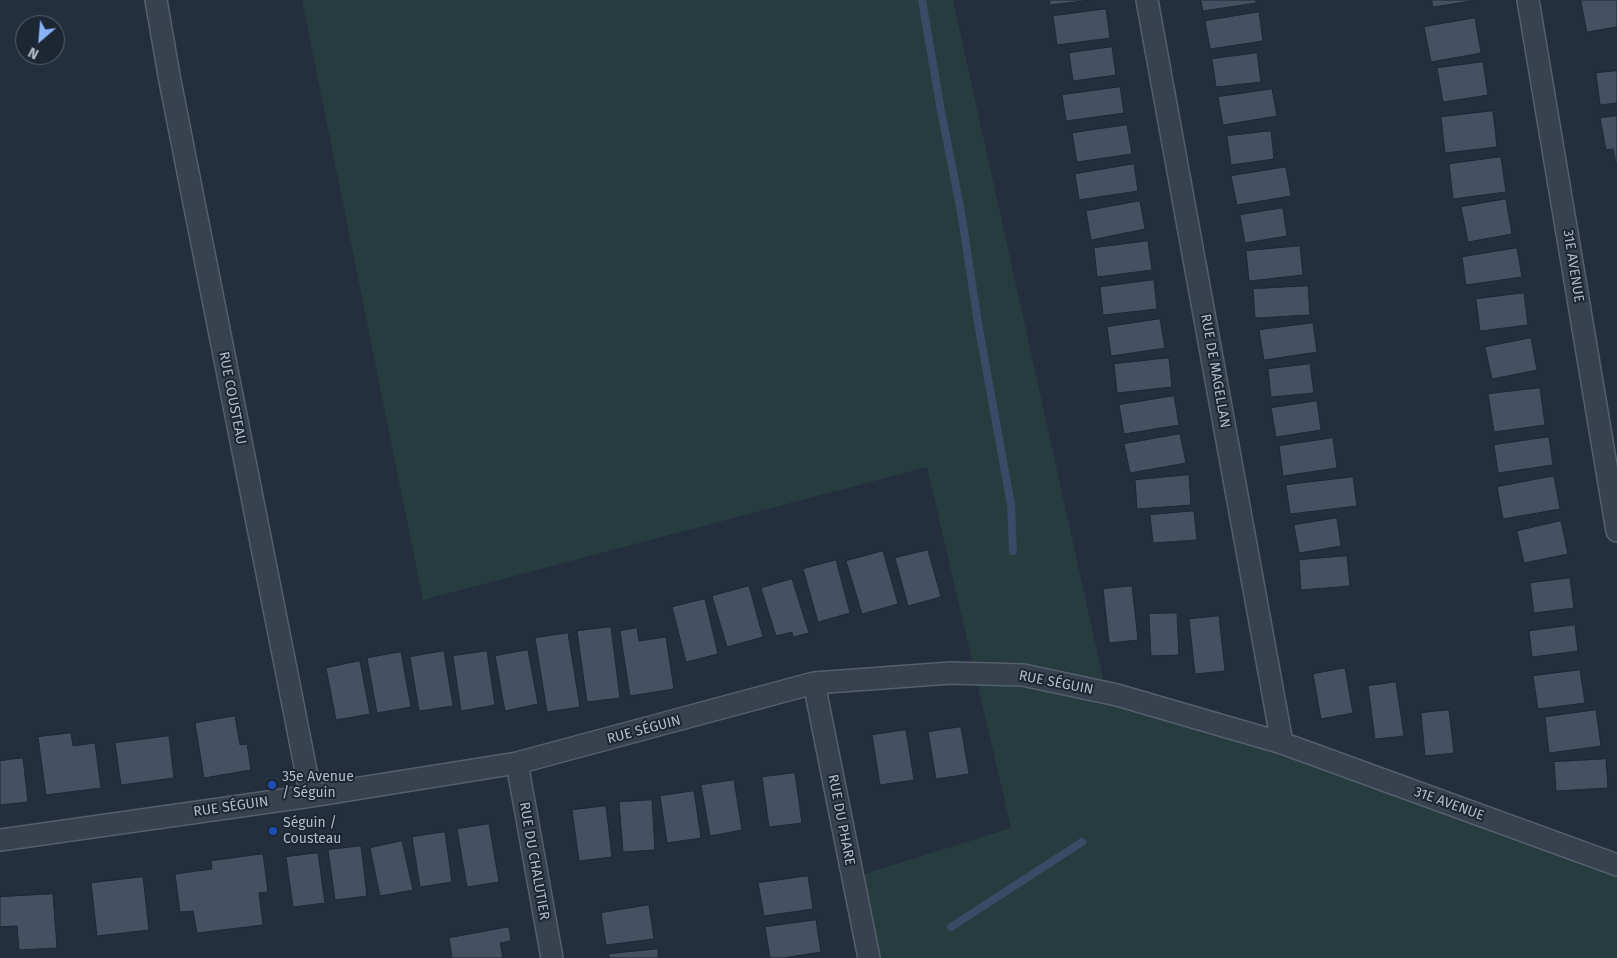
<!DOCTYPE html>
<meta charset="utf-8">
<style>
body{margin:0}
#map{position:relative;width:1617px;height:958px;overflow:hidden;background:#242f3e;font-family:"Fira Sans",sans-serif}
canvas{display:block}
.north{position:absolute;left:15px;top:15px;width:50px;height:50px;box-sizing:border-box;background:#1d2633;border:1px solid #59626f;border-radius:50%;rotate:207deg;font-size:14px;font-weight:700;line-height:20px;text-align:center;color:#b4bcc9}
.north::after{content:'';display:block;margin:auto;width:18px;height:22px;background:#8ab4f8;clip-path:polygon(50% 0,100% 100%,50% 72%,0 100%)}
</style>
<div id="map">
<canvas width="1617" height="958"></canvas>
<div class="north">N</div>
</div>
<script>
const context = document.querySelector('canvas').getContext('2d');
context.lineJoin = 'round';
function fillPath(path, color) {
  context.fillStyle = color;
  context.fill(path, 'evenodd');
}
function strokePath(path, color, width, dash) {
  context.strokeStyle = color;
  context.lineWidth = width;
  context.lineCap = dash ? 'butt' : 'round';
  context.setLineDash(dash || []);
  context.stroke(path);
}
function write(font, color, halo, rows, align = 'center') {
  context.font = font + ' "Fira Sans",sans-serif';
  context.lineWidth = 4;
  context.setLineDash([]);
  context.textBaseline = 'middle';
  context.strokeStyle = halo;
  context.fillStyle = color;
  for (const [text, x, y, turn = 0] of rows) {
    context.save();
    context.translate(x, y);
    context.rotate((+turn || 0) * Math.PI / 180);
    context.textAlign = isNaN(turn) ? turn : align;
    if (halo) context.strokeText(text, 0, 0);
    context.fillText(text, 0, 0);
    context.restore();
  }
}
fillPath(new Path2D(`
 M 302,0 L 953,0 L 1108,701 L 1278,749 L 1617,870 L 1617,958 L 882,958 L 874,947 L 858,876 L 1011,828 L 927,467 L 423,600 Z`), '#263c3f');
strokePath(new Path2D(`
 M 922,0 L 941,111 L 961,212 L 979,329 L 1011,505 L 1013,551
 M 951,927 L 1082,842`), '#394c67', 8);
const building = new Path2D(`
 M 1050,0 L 1092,0 L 1050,5 Z
 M 1201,0 L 1256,0 L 1256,3 L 1203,11 Z
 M 1432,0 L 1472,0 L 1472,1 L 1433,7 Z
 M 1581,0 L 1617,0 L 1617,27 L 1587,32 Z
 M 1106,9 L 1110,38 L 1057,45 L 1053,16 Z
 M 1259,12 L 1263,41 L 1210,49 L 1205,21 Z
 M 1475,18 L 1481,53 L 1431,62 L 1424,27 Z
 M 1112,47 L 1116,75 L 1073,81 L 1069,53 Z
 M 1257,53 L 1261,82 L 1216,87 L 1212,59 Z
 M 1483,62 L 1488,95 L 1443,102 L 1437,68 Z
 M 1617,71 L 1617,103 L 1600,105 L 1596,73 Z
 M 1120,87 L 1124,113 L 1066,121 L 1062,95 Z
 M 1272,89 L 1277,116 L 1223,125 L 1218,97 Z
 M 1493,111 L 1497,147 L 1445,153 L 1441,117 Z
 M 1617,116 L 1617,163 L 1616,164 L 1613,149 L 1606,150 L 1600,118 Z
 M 1127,125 L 1132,154 L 1077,162 L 1072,133 Z
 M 1271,131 L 1274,159 L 1231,165 L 1227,136 Z
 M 1501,157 L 1506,192 L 1453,199 L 1449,164 Z
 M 1134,164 L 1138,191 L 1079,200 L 1075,174 Z
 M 1286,167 L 1291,196 L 1237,205 L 1231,176 Z
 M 1506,199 L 1512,234 L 1468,242 L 1461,207 Z
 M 1140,201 L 1145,229 L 1091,240 L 1086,211 Z
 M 1283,208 L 1287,236 L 1245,243 L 1240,215 Z
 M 1148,241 L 1152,270 L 1097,277 L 1094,248 Z
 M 1300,246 L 1303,275 L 1249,281 L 1246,251 Z
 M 1517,248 L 1522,277 L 1466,285 L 1462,257 Z
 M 1154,280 L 1157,309 L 1103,315 L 1100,287 Z
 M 1308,286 L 1310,315 L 1255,318 L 1253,289 Z
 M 1524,293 L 1528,325 L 1480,331 L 1476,299 Z
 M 1160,319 L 1165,348 L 1111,356 L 1107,327 Z
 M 1313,323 L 1317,352 L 1264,360 L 1259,330 Z
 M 1531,338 L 1537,370 L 1492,379 L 1485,347 Z
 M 1169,358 L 1172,387 L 1117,393 L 1114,364 Z
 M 1310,364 L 1314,393 L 1271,397 L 1268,369 Z
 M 1540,388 L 1545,425 L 1494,432 L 1488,394 Z
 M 1174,396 L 1179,425 L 1124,434 L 1119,405 Z
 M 1317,401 L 1321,430 L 1276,437 L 1271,408 Z
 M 1180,434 L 1186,463 L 1130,473 L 1124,444 Z
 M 1549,437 L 1553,465 L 1498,473 L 1494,445 Z
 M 1333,438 L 1337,468 L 1283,476 L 1279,446 Z
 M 1189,475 L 1191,505 L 1137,509 L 1135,480 Z
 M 1554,476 L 1560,509 L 1503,519 L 1497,487 Z
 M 1353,477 L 1357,506 L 1290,514 L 1286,485 Z
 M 1194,511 L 1197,540 L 1153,543 L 1150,515 Z
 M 1337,518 L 1341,546 L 1299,553 L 1294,525 Z
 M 1561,521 L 1568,554 L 1524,563 L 1517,531 Z
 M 928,550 L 941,597 L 908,606 L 895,558 Z
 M 883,551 L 898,604 L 862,614 L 846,561 Z
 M 1347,556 L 1350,586 L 1301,590 L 1299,560 Z
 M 836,560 L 850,613 L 818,622 L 803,569 Z
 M 1570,578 L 1574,608 L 1534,613 L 1530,583 Z
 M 792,579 L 809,633 L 793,637 L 792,632 L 776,636 L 761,588 Z
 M 749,586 L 763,637 L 727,647 L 712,596 Z
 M 1132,586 L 1138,640 L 1109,643 L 1103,589 Z
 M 705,599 L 718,654 L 686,662 L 672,607 Z
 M 1177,613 L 1179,655 L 1151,656 L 1149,614 Z
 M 1219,616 L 1225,671 L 1195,674 L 1189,619 Z
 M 1575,625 L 1578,651 L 1532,657 L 1529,631 Z
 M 611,627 L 620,698 L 587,702 L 577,631 Z
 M 637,628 L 639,641 L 666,637 L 674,689 L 630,696 L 620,631 Z
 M 568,633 L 580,707 L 547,712 L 535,638 Z
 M 528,650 L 538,704 L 505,711 L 495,656 Z
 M 444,651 L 453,706 L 419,711 L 410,657 Z
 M 487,651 L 495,705 L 461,711 L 453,656 Z
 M 401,652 L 411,707 L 377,713 L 367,658 Z
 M 360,661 L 370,714 L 336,720 L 326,668 Z
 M 1345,668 L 1353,713 L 1321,719 L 1313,674 Z
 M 1580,670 L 1585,703 L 1538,709 L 1533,676 Z
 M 1396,682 L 1404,736 L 1375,739 L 1368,686 Z
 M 1449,710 L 1454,753 L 1425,756 L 1421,713 Z
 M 1596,710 L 1601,746 L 1549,753 L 1545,717 Z
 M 235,716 L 240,745 L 247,744 L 251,770 L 204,778 L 195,723 Z
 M 961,727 L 969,774 L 936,779 L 928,732 Z
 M 906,730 L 914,780 L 880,785 L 872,735 Z
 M 71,733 L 73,746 L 95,743 L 101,788 L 46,795 L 38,737 Z
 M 169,736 L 174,778 L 121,785 L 115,743 Z
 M 23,758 L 28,802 L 0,805 L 0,761 Z
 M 1606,759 L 1608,788 L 1556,791 L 1554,762 Z
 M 795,773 L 802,823 L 769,827 L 762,777 Z
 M 734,780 L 742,830 L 710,836 L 701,785 Z
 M 694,791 L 701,838 L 667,843 L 660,796 Z
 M 652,800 L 655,850 L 623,852 L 619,802 Z
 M 606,806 L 612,857 L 579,861 L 572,810 Z
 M 489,824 L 499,882 L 467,887 L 457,829 Z
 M 445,832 L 452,882 L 420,887 L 412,837 Z
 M 402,841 L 413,890 L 380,896 L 370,848 Z
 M 361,846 L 367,896 L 335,900 L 328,850 Z
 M 318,853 L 325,903 L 293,907 L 286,857 Z
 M 263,854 L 268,892 L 259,893 L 263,925 L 197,933 L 193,911 L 180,912 L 175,874 L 212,869 L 211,861 Z
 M 808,876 L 813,909 L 764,916 L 758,883 Z
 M 143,877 L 149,930 L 97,936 L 91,883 Z
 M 53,894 L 57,948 L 19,950 L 17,926 L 0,927 L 0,897 Z
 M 649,905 L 654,939 L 606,945 L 601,913 Z
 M 816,920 L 821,952 L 783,958 L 770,958 L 765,927 Z
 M 509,927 L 511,941 L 500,943 L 503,958 L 452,958 L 449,938 Z
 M 658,949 L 658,958 L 609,958 L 609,954 Z`);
fillPath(building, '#455162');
strokePath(building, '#1f2835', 1);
const street = new Path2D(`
 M 156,0 L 170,81 L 311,796
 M 1147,0 L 1282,743
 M 1528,0 L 1617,531
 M 814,683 L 869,958
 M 517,763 L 552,958
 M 0,840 L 311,796 L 517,763 L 814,683 L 951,673 L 1023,675 L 1117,695 L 1282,743 L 1617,865`);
strokePath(street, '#565f6c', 24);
strokePath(street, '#38414e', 21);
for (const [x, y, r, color] of [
 [272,785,5,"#1a4fb4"],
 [273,831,5,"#1a4fb4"]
]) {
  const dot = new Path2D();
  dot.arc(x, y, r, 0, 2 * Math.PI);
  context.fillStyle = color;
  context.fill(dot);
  strokePath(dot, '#1d2633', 2);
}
write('14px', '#b4bcc9', '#1d2633', [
 ["31E AVENUE",1573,266,81],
 ["RUE DE MAGELLAN",1215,371,80],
 ["RUE COUSTEAU",232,398,79],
 ["RUE SÉGUIN",1056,683,11],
 ["RUE SÉGUIN",644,730,-15],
 ["31E AVENUE",1449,804,20],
 ["RUE SÉGUIN",231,807,-8],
 ["RUE DU PHARE",841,820,79],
 ["RUE DU CHALUTIER",534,861,80]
]);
write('14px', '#b4bcc9', '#1d2633', [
 ["35e Avenue",282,777],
 ["/ Séguin",282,793],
 ["Séguin /",283,823],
 ["Cousteau",283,839]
], 'left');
</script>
